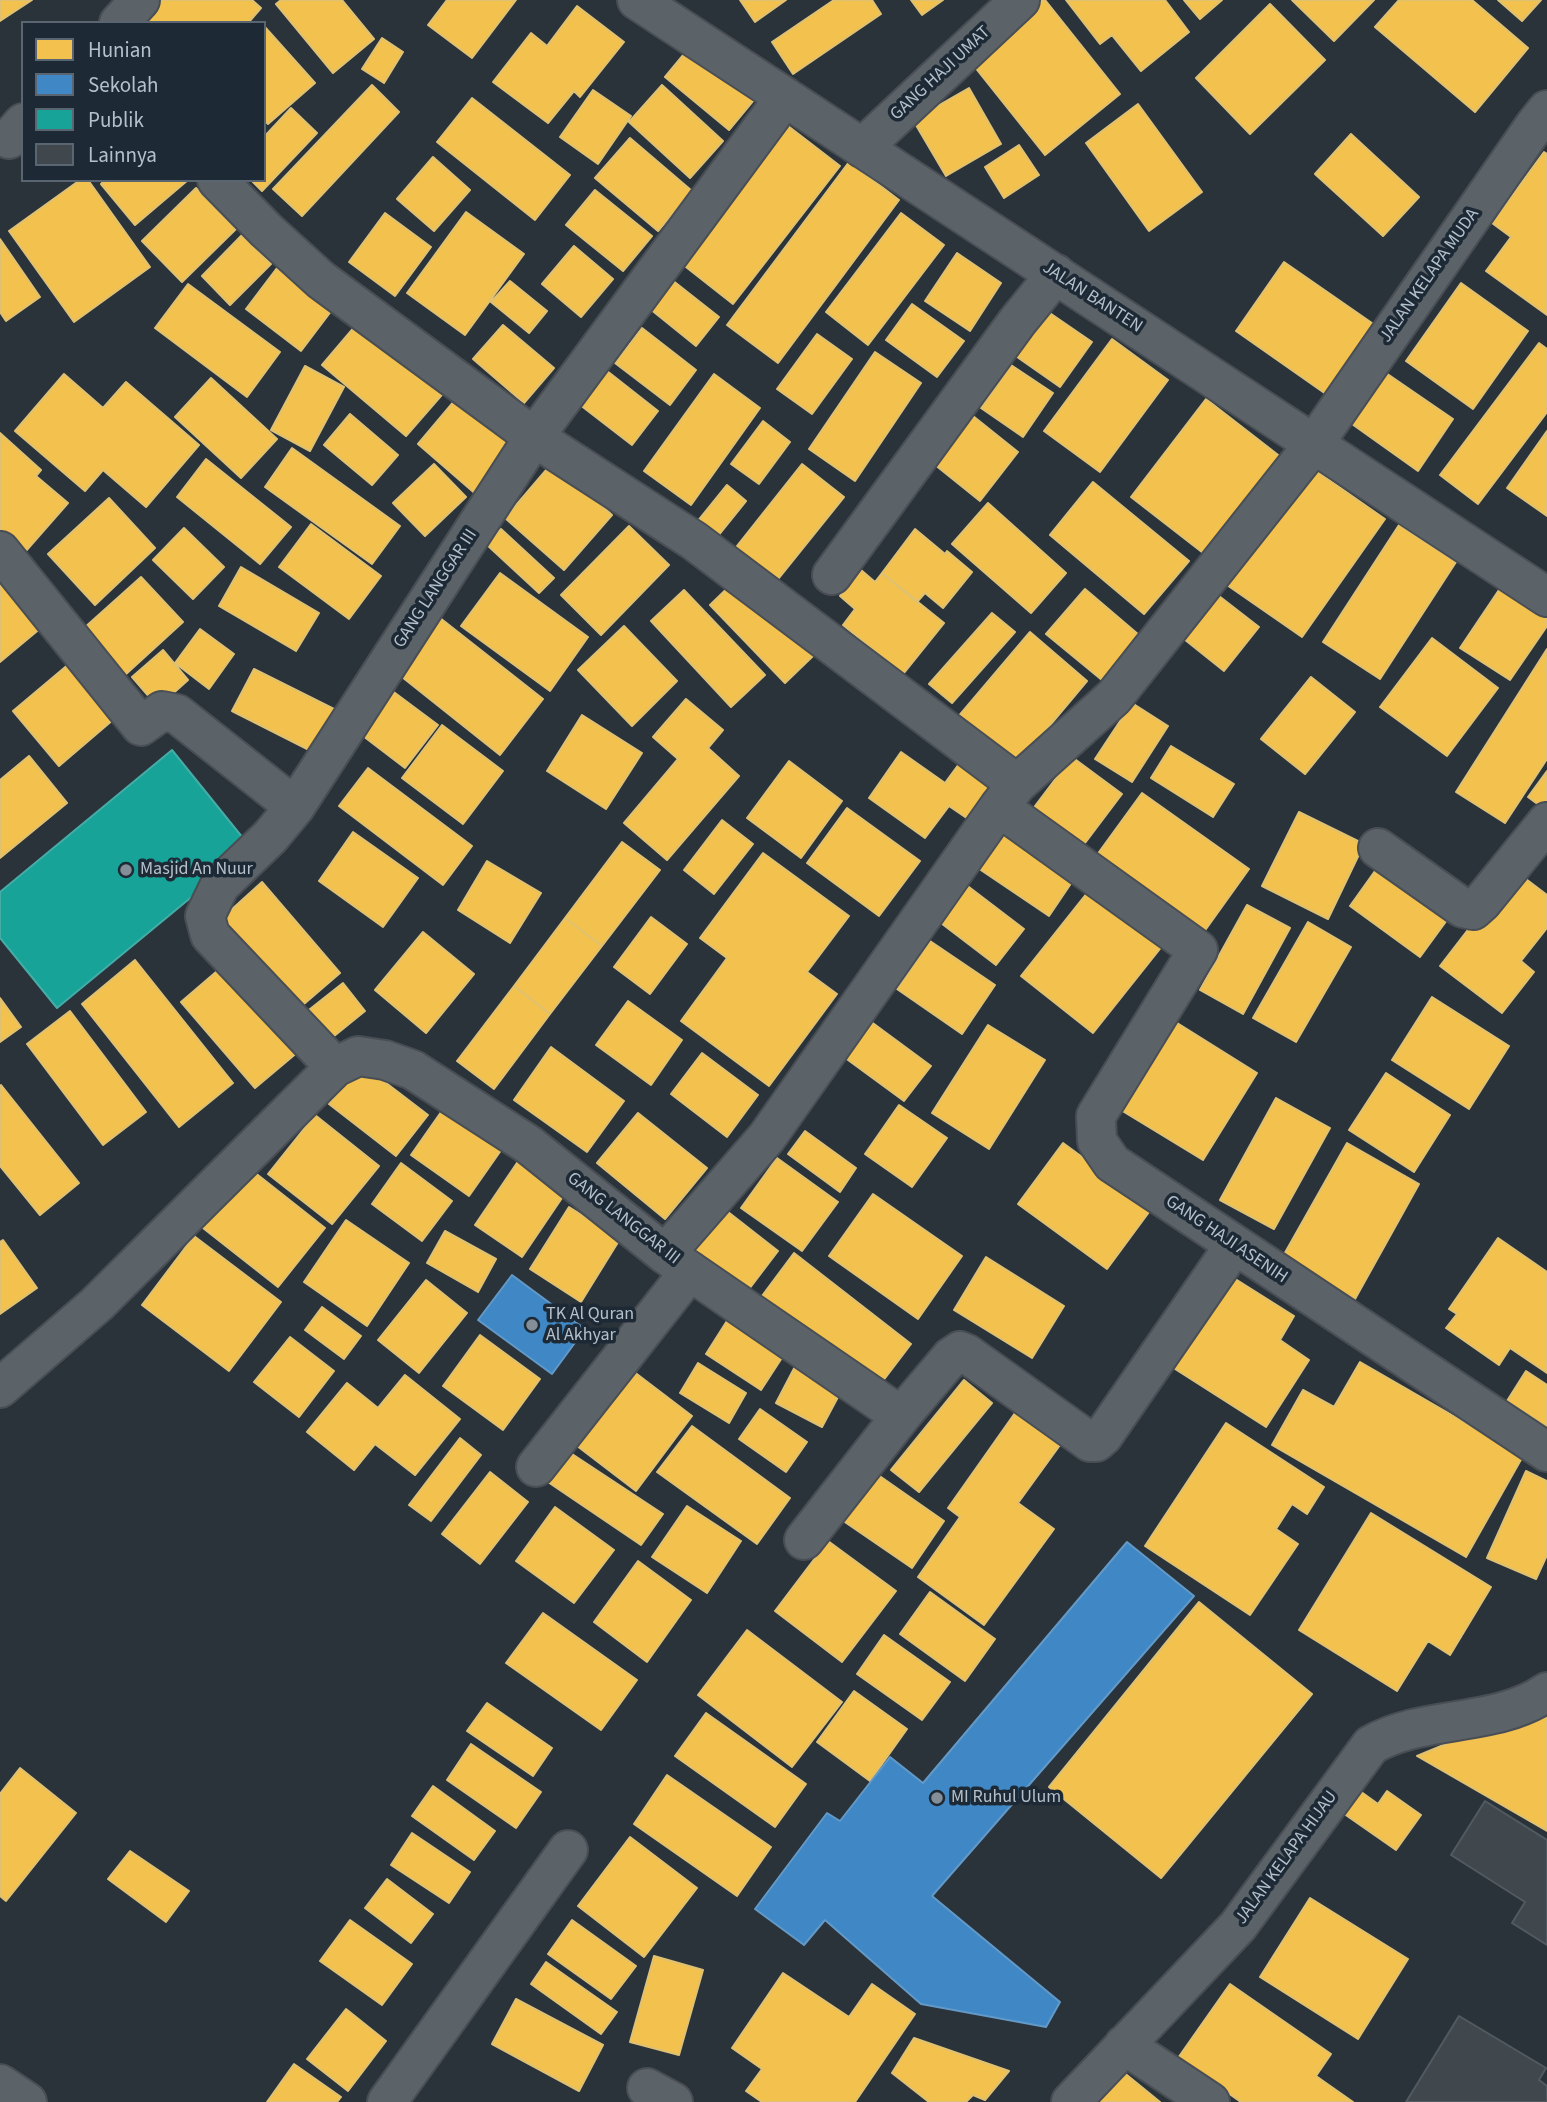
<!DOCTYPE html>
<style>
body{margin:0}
#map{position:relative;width:1547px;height:2102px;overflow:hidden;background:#2a323a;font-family:"Source Sans 3",sans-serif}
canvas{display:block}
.legend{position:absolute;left:21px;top:21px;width:245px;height:161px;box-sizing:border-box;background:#1d2a36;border:2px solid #596672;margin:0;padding:9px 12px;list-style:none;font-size:21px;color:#b4c0cb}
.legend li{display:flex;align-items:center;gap:14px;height:35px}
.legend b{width:35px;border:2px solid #596672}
</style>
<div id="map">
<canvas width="1547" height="2102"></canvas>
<ul class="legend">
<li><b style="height:19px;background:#f2c14e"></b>Hunian</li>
<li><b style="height:19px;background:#3f88c5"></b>Sekolah</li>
<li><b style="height:19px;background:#17a398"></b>Publik</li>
<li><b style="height:19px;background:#40474d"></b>Lainnya</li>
</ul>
</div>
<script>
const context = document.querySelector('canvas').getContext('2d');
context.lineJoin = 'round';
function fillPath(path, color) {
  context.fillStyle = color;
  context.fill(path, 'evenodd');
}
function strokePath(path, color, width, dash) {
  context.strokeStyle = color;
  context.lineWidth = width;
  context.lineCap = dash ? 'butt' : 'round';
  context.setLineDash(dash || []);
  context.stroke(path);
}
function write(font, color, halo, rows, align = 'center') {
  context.font = font + ' "Source Sans 3",sans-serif';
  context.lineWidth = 7;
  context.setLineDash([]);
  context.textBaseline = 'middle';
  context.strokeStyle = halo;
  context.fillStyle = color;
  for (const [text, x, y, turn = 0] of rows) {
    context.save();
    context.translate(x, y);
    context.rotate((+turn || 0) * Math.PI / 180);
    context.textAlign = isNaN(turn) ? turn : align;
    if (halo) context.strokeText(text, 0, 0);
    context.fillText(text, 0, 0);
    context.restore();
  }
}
const homes = new Path2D(`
 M 0,0 L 32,0 L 0,21 Z
 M 151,0 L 252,0 L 261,8 L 248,23 L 130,23 Z
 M 281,0 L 342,0 L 374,39 L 333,73 L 276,4 Z
 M 447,0 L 516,0 L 472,58 L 428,25 Z
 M 740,0 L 786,0 L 755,22 Z
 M 834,0 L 872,0 L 881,14 L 793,74 L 772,42 Z
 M 911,0 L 943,0 L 922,15 Z
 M 1037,0 L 1045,0 L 1120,94 L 1045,155 L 966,56 Z
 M 1066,0 L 1165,0 L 1189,32 L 1141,71 L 1112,35 L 1100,44 Z
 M 1184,0 L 1222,0 L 1200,19 Z
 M 1292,0 L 1374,0 L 1334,41 Z
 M 1399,0 L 1472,0 L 1528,48 L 1475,112 L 1375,27 Z
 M 1498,0 L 1541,0 L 1522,21 Z
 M 1270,4 L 1325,60 L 1250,134 L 1196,78 Z
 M 577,6 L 624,42 L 580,97 L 574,91 L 548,123 L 493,82 L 531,33 L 547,46 Z
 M 264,26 L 315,83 L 268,124 L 264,120 Z
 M 382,38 L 403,52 L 384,83 L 362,69 Z
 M 694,42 L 758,95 L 729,130 L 665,77 Z
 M 372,85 L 399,112 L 302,216 L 273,189 Z
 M 662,85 L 723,141 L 690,178 L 629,122 Z
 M 969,88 L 1001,144 L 946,176 L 913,120 Z
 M 593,90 L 631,116 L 598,164 L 560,137 Z
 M 472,98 L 570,175 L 535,220 L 437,142 Z
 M 1138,104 L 1202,192 L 1149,231 L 1086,143 Z
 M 291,108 L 317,133 L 262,191 L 251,180 L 264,180 L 264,137 Z
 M 779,119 L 840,166 L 733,304 L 672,256 Z
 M 1351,134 L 1419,197 L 1383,236 L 1315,174 Z
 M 630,138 L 692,191 L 658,231 L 595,178 Z
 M 1019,145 L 1039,175 L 1004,198 L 985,167 Z
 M 1544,152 L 1547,154 L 1547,315 L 1486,271 L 1511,237 L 1492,223 Z
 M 433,157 L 470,190 L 434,231 L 397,199 Z
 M 849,162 L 899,200 L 778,363 L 727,325 Z
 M 80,180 L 88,180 L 150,267 L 74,322 L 9,231 Z
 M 105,180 L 188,180 L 135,225 L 101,184 Z
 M 196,188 L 236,229 L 182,282 L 142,241 Z
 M 595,190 L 652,236 L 623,271 L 566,225 Z
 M 466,212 L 524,254 L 465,335 L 407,293 Z
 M 385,213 L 431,247 L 395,296 L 349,262 Z
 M 901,213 L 944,245 L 868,345 L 826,312 Z
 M 242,235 L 271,264 L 230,305 L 202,276 Z
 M 0,239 L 40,297 L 6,321 L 0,312 Z
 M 574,246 L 613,279 L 581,317 L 542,284 Z
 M 957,253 L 1001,283 L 970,331 L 925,301 Z
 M 1284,262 L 1382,330 L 1333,399 L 1236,331 Z
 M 277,268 L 332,310 L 301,351 L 246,309 Z
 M 667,276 L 719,317 L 696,346 L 644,304 Z
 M 510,281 L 547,311 L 529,333 L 491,302 Z
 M 1461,283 L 1528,331 L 1473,409 L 1406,361 Z
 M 188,284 L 280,352 L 247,397 L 155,328 Z
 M 912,304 L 964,341 L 937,377 L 886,340 Z
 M 1041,307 L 1092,342 L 1060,387 L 1010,352 Z
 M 362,318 L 447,389 L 406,436 L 322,365 Z
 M 503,325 L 554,368 L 524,403 L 473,359 Z
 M 642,328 L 696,370 L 670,405 L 615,363 Z
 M 817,334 L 852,359 L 812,414 L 777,389 Z
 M 1112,339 L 1168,380 L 1100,472 L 1044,431 Z
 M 1539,343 L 1547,349 L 1547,412 L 1478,504 L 1440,475 Z
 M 875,352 L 921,383 L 855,481 L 809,449 Z
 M 1011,365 L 1053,393 L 1023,437 L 981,408 Z
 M 305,366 L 344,387 L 310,451 L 271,430 Z
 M 602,367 L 658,411 L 632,445 L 575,401 Z
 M 1386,373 L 1453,419 L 1418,471 L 1352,424 Z
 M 64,374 L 103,408 L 126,382 L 199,445 L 146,507 L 103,470 L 85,491 L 15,431 Z
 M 714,374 L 760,408 L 691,505 L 644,471 Z
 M 211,378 L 277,439 L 241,478 L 175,417 Z
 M 461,393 L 522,447 L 478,496 L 418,444 Z
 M 1206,399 L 1282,458 L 1207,556 L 1131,497 Z
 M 968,412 L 1018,452 L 980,501 L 929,460 Z
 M 350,414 L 398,455 L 372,485 L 324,445 Z
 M 763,421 L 790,442 L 759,484 L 731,464 Z
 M 1547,431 L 1547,516 L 1507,488 Z
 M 0,433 L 41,470 L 36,476 L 68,503 L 25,552 L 0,529 Z
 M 292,448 L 400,526 L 372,564 L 265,487 Z
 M 206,459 L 291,527 L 260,564 L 177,497 Z
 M 553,462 L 612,515 L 564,570 L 505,518 Z
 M 434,464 L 466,497 L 425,536 L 393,503 Z
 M 802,464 L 844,497 L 774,584 L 733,551 Z
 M 1309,466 L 1385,519 L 1302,637 L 1227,585 Z
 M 1093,482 L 1189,561 L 1144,614 L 1050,535 Z
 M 727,485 L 746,501 L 709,547 L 689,532 Z
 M 109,498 L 155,548 L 95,605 L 48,554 Z
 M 988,503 L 1066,573 L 1031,613 L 952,544 Z
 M 311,524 L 381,576 L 349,619 L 279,567 Z
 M 1399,525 L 1456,562 L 1380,679 L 1323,642 Z
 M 629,526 L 669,565 L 601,635 L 561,595 Z
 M 184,528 L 224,567 L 193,599 L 153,560 Z
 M 501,529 L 554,578 L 539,593 L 486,544 Z
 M 915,529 L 945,554 L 947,551 L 972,572 L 943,608 L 925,593 L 917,602 L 882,573 Z
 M 241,567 L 319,613 L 296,651 L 219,606 Z
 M 861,570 L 875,582 L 882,573 L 944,623 L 903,674 L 843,625 L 855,609 L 840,596 Z
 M 500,573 L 588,637 L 550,691 L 461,626 Z
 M 0,577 L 42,627 L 0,662 Z
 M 141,577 L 183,622 L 125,675 L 83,629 Z
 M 739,577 L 813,656 L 785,683 L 710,605 Z
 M 1505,581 L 1547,609 L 1547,626 L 1510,680 L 1460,648 Z
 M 1085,589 L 1146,641 L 1108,685 L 1046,634 Z
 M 684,590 L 765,675 L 731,707 L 651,621 Z
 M 1219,596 L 1259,627 L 1224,671 L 1184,639 Z
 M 992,613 L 1015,632 L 952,703 L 929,684 Z
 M 435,614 L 543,699 L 500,755 L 392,669 Z
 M 624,626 L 677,681 L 632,726 L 578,670 Z
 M 200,629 L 234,654 L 209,689 L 175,663 Z
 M 1030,632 L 1087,681 L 1010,773 L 952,724 Z
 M 1432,638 L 1498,688 L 1447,756 L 1380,707 Z
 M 1547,649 L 1547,759 L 1505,823 L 1456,792 Z
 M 163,650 L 188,680 L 158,707 L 132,677 Z
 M 76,658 L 121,713 L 59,766 L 13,711 Z
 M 254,669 L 338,711 L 317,754 L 232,711 Z
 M 1311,677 L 1355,712 L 1305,774 L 1261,739 Z
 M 383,684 L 438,725 L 405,768 L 350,726 Z
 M 686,699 L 723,730 L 708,748 L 739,776 L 667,860 L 624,823 L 678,759 L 653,737 Z
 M 1132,703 L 1168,726 L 1132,782 L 1095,759 Z
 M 582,715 L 642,753 L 606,809 L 547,771 Z
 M 442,725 L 503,771 L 463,824 L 402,778 Z
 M 1171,746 L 1234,784 L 1213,817 L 1151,778 Z
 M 901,752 L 945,783 L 967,753 L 1001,777 L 971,821 L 949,806 L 925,838 L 869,798 Z
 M 29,756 L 67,803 L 0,858 L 0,780 Z
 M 1072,757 L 1122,794 L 1079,851 L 1029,814 Z
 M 789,761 L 842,801 L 801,858 L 747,818 Z
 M 368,768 L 472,846 L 443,885 L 339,806 Z
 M 1547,771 L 1547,811 L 1528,797 Z
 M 1142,793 L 1249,869 L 1201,936 L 1094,859 Z
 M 847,808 L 920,861 L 879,916 L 807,863 Z
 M 1299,812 L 1364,844 L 1328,919 L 1262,886 Z
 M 998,819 L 1078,873 L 1049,916 L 969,862 Z
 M 722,820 L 753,844 L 714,894 L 684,870 Z
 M 353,832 L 418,878 L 383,927 L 319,881 Z
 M 622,842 L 660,870 L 602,946 L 565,918 Z
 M 763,853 L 849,916 L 807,972 L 837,994 L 769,1086 L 681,1021 L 727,958 L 700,938 Z
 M 1385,857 L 1455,909 L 1420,957 L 1350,906 Z
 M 487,861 L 541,893 L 510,943 L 458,910 Z
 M 1514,870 L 1547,895 L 1547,928 L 1521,961 L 1534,972 L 1502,1013 L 1440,966 Z
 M 262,882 L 340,973 L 297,1010 L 220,920 Z
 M 965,884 L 1024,929 L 996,965 L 937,920 Z
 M 1091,888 L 1163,945 L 1093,1033 L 1021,976 Z
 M 1247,905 L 1290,928 L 1243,1014 L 1200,990 Z
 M 651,917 L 687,944 L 650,994 L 614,967 Z
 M 565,918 L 602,946 L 550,1014 L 514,986 Z
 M 1308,922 L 1351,947 L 1296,1042 L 1253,1018 Z
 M 423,932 L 474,974 L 426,1033 L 375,990 Z
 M 930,941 L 995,985 L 962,1034 L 897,989 Z
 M 135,960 L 233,1083 L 179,1127 L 82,1004 Z
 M 230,960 L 305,1046 L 255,1088 L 181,1002 Z
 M 343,983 L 365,1011 L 328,1041 L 305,1013 Z
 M 514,986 L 550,1014 L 494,1089 L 457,1061 Z
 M 1432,997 L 1509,1046 L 1469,1109 L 1392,1060 Z
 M 0,998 L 21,1027 L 0,1042 Z
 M 628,1001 L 682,1040 L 651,1085 L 596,1045 Z
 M 70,1011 L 146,1112 L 103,1145 L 27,1044 Z
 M 1166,1016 L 1257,1073 L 1203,1160 L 1111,1104 Z
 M 870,1021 L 931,1066 L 904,1101 L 844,1057 Z
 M 988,1025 L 1045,1060 L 989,1149 L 932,1113 Z
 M 551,1047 L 624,1101 L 587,1152 L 514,1100 Z
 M 702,1053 L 758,1095 L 727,1137 L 671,1094 Z
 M 360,1063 L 428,1115 L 396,1156 L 329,1104 Z
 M 1386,1073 L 1450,1115 L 1414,1172 L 1349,1130 Z
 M 1,1085 L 79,1183 L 40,1215 L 0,1166 Z
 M 1276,1098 L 1330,1128 L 1274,1229 L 1220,1200 Z
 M 446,1105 L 504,1146 L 469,1196 L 411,1155 Z
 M 899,1105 L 947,1138 L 912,1187 L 865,1154 Z
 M 638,1113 L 707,1168 L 665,1219 L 597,1163 Z
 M 315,1115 L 379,1166 L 332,1224 L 268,1174 Z
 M 805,1131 L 856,1168 L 840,1192 L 788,1154 Z
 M 1063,1143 L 1152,1208 L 1107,1269 L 1018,1204 Z
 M 1347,1143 L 1419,1184 L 1355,1299 L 1282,1258 Z
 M 521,1157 L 568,1189 L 522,1257 L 475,1225 Z
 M 777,1158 L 838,1202 L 802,1251 L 741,1208 Z
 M 401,1163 L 452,1201 L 422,1241 L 372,1204 Z
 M 249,1168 L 325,1228 L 278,1287 L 203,1228 Z
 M 873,1194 L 962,1256 L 918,1319 L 829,1256 Z
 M 569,1207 L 620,1239 L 581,1302 L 530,1269 Z
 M 723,1208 L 778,1251 L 740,1301 L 684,1257 Z
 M 346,1220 L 409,1263 L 367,1326 L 304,1282 Z
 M 445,1231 L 496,1259 L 478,1292 L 427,1263 Z
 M 194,1236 L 281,1302 L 229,1371 L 142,1305 Z
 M 1498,1238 L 1547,1272 L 1547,1373 L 1510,1348 L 1499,1365 L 1446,1328 L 1457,1314 L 1449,1309 Z
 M 3,1240 L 37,1288 L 0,1314 L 0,1242 Z
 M 794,1253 L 911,1344 L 873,1394 L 756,1304 Z
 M 986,1257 L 1064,1306 L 1032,1358 L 954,1310 Z
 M 1229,1275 L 1294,1316 L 1280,1340 L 1309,1360 L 1266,1427 L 1172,1367 Z
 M 426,1280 L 467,1313 L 419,1373 L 378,1340 Z
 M 322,1307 L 361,1336 L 344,1359 L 305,1330 Z
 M 732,1313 L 787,1350 L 761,1390 L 706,1354 Z
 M 480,1335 L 540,1379 L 503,1430 L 443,1386 Z
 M 290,1337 L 334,1371 L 299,1417 L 254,1382 Z
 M 800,1357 L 846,1382 L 822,1427 L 776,1403 Z
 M 1360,1362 L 1523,1456 L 1466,1557 L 1272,1445 L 1303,1390 L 1334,1407 Z
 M 698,1363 L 746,1393 L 729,1423 L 680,1393 Z
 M 625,1365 L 692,1416 L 636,1491 L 568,1439 Z
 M 1526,1371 L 1547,1385 L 1547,1427 L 1507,1401 Z
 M 405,1375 L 460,1419 L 415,1475 L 375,1444 L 354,1470 L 307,1432 L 347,1383 L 378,1408 Z
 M 964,1380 L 992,1403 L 919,1492 L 891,1470 Z
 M 760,1409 L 807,1442 L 786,1472 L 739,1439 Z
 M 1015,1413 L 1060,1445 L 1018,1503 L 1054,1529 L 984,1625 L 918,1577 L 960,1517 L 948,1508 Z
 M 1226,1423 L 1324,1487 L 1307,1514 L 1292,1504 L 1276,1529 L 1298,1544 L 1250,1615 L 1145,1546 Z
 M 692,1426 L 790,1498 L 757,1544 L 657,1472 Z
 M 460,1438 L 481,1455 L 431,1521 L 409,1505 Z
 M 566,1450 L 663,1514 L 641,1545 L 545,1480 Z
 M 871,1470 L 944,1521 L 912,1568 L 839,1518 Z
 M 1526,1471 L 1547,1481 L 1547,1555 L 1536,1579 L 1487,1558 Z
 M 490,1472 L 528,1502 L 480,1564 L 442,1534 Z
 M 687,1506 L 741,1541 L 707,1593 L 652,1557 Z
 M 555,1507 L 614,1550 L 574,1603 L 516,1561 Z
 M 1371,1513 L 1491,1587 L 1450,1655 L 1428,1641 L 1397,1691 L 1299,1630 Z
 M 828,1541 L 896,1591 L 842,1662 L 775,1611 Z
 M 638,1561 L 691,1600 L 647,1662 L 594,1622 Z
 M 930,1592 L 995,1639 L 965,1681 L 900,1634 Z
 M 1199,1602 L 1312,1694 L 1161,1878 L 1049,1787 Z
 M 543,1613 L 637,1680 L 601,1730 L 506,1663 Z
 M 747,1630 L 842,1702 L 792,1767 L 698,1695 Z
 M 884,1635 L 950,1682 L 922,1720 L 857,1674 Z
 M 854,1691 L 907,1729 L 870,1781 L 817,1742 Z
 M 1547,1702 L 1547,1831 L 1417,1756 Z
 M 487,1703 L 552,1748 L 533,1776 L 467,1731 Z
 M 706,1713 L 806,1784 L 775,1827 L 675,1756 Z
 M 471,1744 L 541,1792 L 516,1828 L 447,1780 Z
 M 20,1768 L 76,1813 L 6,1901 L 0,1896 L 0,1794 Z
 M 667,1775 L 771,1847 L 737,1896 L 634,1824 Z
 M 1346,1781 L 1378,1804 L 1387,1791 L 1421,1815 L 1396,1850 L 1330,1804 Z
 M 433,1786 L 495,1831 L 474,1860 L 412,1816 Z
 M 412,1833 L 470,1872 L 449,1903 L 391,1865 Z
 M 630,1837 L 697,1888 L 644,1957 L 578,1906 Z
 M 130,1851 L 189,1891 L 166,1922 L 108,1879 Z
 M 387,1879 L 433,1914 L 411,1943 L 365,1908 Z
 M 1310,1898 L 1408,1959 L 1358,2039 L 1260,1977 Z
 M 350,1920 L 412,1964 L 382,2005 L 320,1961 Z
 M 572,1920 L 636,1966 L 611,1999 L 548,1954 Z
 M 654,1956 L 703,1970 L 679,2055 L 630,2042 Z
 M 546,1962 L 617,2012 L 601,2034 L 531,1984 Z
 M 783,1973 L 849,2017 L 872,1984 L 915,2014 L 855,2102 L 762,2102 L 746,2091 L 762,2069 L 732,2048 Z
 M 1230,1984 L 1331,2054 L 1316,2076 L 1353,2102 L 1241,2102 L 1178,2058 Z
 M 516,1999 L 603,2045 L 579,2091 L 492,2044 Z
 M 346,2009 L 386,2041 L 348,2091 L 307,2059 Z
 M 914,2038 L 1009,2071 L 985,2100 L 973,2095 L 966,2102 L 929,2102 L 892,2073 Z
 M 294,2064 L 341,2097 L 337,2102 L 267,2102 Z
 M 1122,2071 L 1160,2102 L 1097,2102 Z`);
fillPath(homes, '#f2c14e');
strokePath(homes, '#dfc174', 2);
const schools = new Path2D(`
 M 512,1275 L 585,1329 L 552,1374 L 478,1320 Z
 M 1127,1542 L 1194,1596 L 932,1896 L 1060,2002 L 1046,2027 L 921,2004 L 825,1920 L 804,1945 L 755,1909 L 827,1813 L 840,1821 L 890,1757 L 923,1783 Z`);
fillPath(schools, '#3f88c5');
strokePath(schools, '#6299c7', 2);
const public = new Path2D(`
 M 172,750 L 251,848 L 57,1008 L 0,938 L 0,892 Z`);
fillPath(public, '#17a398');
strokePath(public, '#46aca7', 2);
const building = new Path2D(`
 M 1485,1801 L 1547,1840 L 1547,1945 L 1512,1923 L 1525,1902 L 1451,1855 Z
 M 1459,2016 L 1546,2068 L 1539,2080 L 1547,2086 L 1547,2102 L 1406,2102 Z`);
fillPath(building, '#40474d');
strokePath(building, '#525a61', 2);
const minor = new Path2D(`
 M 637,0 L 1547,597
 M 119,23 L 140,0
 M 9,139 L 23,123
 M 862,148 L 1020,0
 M 217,180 L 266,230 L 321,280 L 534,437 L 693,540 L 1017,784
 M 0,551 L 141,726 L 162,711 L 177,714 L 295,807
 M 832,575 L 1017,322 L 1056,274
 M 999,807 L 1198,950 L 1096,1116 L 1097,1141 L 1112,1163 L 1547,1452
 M 1378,848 L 1463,908 L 1473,910 L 1482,902 L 1547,822
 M 335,1067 L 210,935 L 205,916 L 220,885 L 270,837 L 295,807 L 534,437 L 785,97
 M 665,1254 L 767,1137 L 999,807 L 1017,784 L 1114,697 L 1314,444 L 1535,125 L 1547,110
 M 0,1388 L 97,1304 L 335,1067 L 358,1056 L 385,1060 L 413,1070 L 529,1145 L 665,1254 L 901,1416
 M 536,1467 L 690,1271
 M 804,1540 L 901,1416 L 951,1357 L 960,1351 L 967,1354 L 1090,1442 L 1096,1442 L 1103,1436 L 1234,1246
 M 1124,2045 L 1210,2102
 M 0,2084 L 27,2102
 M 647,2088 L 673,2102
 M 387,2102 L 568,1850`);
const tertiary = new Path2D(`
 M 1071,2102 L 1238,1926 L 1371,1745 C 1425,1714 1495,1728 1547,1692`);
strokePath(minor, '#494e54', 42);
strokePath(tertiary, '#494e54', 42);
strokePath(minor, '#5b6268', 38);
strokePath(tertiary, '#5b6268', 38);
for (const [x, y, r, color] of [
 [126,870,7,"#848e98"],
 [532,1325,7,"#848e98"],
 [937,1798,7,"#848e98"]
]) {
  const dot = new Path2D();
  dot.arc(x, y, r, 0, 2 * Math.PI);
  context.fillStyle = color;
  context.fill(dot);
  strokePath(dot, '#1d2a36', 2.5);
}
write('18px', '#b4c0cb', '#1d2a36', [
 ["GANG HAJI UMAT",941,74,-43],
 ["JALAN KELAPA MUDA",1430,276,-55],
 ["JALAN BANTEN",1092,298,33],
 ["GANG LANGGAR III",436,589,-57],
 ["GANG LANGGAR III",623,1219,38],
 ["GANG HAJI ASENIH",1226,1240,34],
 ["JALAN KELAPA HIJAU",1287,1858,-54]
]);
write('18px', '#b4c0cb', '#1d2a36', [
 ["Masjid An Nuur",140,870],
 ["TK Al Quran",546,1315],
 ["Al Akhyar",546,1336],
 ["MI Ruhul Ulum",951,1798]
], 'left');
</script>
